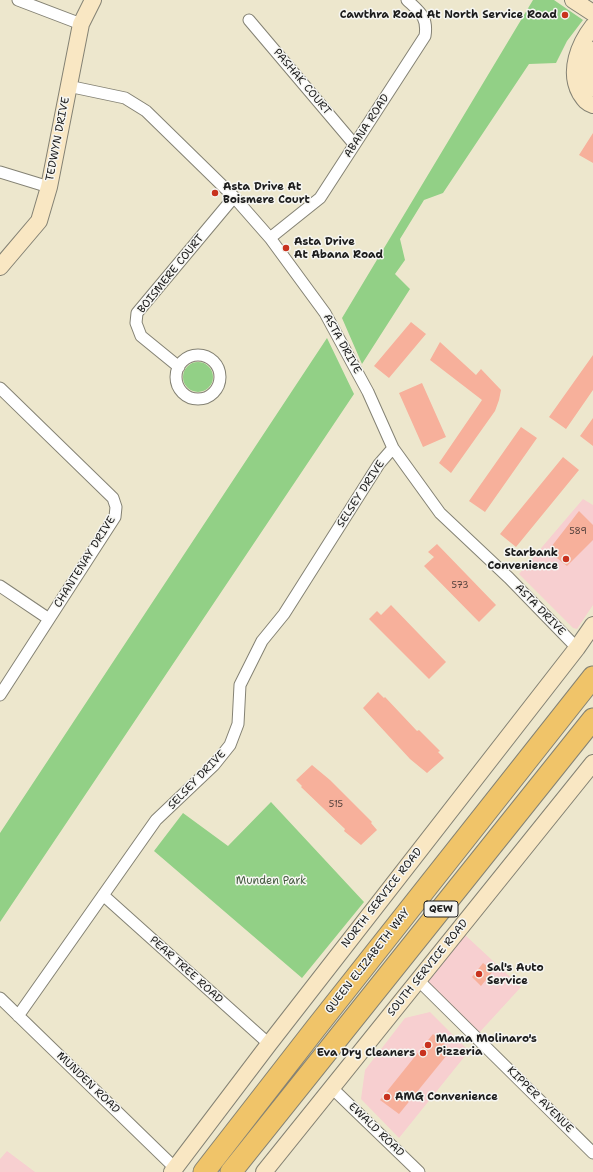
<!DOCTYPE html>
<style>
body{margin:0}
canvas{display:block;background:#ede7cd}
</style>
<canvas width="593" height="1172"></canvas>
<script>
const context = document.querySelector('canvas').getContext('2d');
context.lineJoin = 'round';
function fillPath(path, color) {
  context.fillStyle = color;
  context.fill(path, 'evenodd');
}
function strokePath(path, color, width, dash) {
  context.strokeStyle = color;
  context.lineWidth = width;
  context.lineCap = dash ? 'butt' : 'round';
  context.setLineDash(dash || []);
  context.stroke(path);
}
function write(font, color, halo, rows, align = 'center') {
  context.font = font + ' "Shantell Sans",sans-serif';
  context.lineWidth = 3;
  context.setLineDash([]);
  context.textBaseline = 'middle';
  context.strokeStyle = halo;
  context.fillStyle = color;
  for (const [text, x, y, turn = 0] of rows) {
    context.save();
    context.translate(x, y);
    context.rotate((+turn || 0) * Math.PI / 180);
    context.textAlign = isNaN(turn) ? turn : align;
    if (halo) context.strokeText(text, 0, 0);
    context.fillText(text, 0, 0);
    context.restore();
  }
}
fillPath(new Path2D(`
 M 583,499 L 593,505 L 593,605 L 577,629 L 573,628 L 519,574 Z
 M 464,934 L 521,987 L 478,1034 L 421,981 Z
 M 430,1012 L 469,1051 L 399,1138 L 361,1099 L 365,1070 L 405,1018 Z
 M 7,1151 L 35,1172 L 0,1172 L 0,1159 Z`), '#f7cfd0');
fillPath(new Path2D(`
 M 533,0 L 554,0 L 583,20 L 567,41 L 556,63 L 529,64 L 443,193 L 424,200 L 400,239 L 405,260 L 395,274 L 410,289 L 362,364 L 342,318 Z
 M 327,338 L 354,394 L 0,922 L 0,833 Z
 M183 377a15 15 0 1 1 30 0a15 15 0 1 1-30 0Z
 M 271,802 L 364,902 L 302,978 L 154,851 L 183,813 L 228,846 Z`), '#92d086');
fillPath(new Path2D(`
 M 593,133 L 593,163 L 579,155 Z
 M 411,322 L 426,334 L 389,378 L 374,366 Z
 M 440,342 L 476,375 L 481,369 L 501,390 L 499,400 L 495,411 L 451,473 L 439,463 L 482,400 L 430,360 Z
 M 593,355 L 593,390 L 566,429 L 549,417 Z
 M 422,383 L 446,437 L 423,447 L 399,393 Z
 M 593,418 L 593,446 L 580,436 Z
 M 521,427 L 537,438 L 485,512 L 469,501 Z
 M 563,457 L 579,470 L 516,547 L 500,534 Z
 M 579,511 L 593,525 L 593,540 L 567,566 L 548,551 Z
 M 437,544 L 496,605 L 479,622 L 424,566 L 434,557 L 428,552 Z
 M 391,605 L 446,662 L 429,679 L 369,619 L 377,611 L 381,615 Z
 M 378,692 L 384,698 L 385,697 L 417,731 L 419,730 L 440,751 L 438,752 L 444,758 L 427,773 L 410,759 L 363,708 Z
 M 312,765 L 330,780 L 372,822 L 371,823 L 377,830 L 361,845 L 344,831 L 345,829 L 301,787 L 302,786 L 296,780 Z
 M 483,963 L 493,971 L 481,986 L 472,977 Z
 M 433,1034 L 451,1050 L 399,1114 L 380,1100 Z`), '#f7b09b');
const street = new Path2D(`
 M 18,0 L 81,24
 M 249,20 L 354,144
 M 68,86 L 125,98 L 146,111 L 234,197 L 270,238 L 325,313 L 368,392 L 393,448 L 440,513 L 509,578 L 577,648
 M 0,172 L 49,187
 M 270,238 L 320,198 L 425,36 C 428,17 420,12 407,0
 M176 377a22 22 0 1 1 44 0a22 22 0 1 1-44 0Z
 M 179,367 L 141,336 L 136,323 L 137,313 L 234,197
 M 0,388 L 113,498 L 116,507 L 115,517 L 0,695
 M 0,586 L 49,619
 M 103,895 L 269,1044
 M 418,980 L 593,1153
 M 0,998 L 175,1168
 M 18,1016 L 156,820 L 214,765 L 230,745 L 238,724 L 240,685 L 262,641 L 284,614 L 379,464 L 393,448
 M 332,1088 L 419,1172`);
const secondary = new Path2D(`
 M 573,0 L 593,13
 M 593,26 C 579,44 568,71 580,93 C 584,99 586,103 593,105
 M 593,50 C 586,61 586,77 593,88
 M 0,267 L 39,221 L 49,187 L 81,24 L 93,0
 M 172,1172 L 269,1044 L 577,648 L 593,625
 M 264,1172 L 593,763`);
const highway = new Path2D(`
 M 204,1172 L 315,1029 L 593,677
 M 231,1172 L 593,719`);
strokePath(street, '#848274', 13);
strokePath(secondary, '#848274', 18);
strokePath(highway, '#848274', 23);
strokePath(street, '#fff', 11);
strokePath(secondary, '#f9e7c3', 16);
strokePath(highway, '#f0c469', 21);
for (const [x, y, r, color] of [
 [565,15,4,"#c8321e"],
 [215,193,4,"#c8321e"],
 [286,248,4,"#c8321e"],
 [566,559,4,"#c8321e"],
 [479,974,4,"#c8321e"],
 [428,1045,4,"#c8321e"],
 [423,1053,4,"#c8321e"],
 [387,1097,4,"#c8321e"]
]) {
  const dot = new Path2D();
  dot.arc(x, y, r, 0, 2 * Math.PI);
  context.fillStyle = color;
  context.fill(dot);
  strokePath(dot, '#f6f6f2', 1.5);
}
write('9px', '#53413c', null, [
 ["589",578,532],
 ["573",460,586],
 ["515",336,805]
]);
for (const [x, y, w] of [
 [441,909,34]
]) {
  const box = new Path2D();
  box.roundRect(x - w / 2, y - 8, w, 16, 3);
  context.fillStyle = '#f6f6f2';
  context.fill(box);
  strokePath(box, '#1c1c1c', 1);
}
write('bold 10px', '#1c1c1c', null, [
 ["QEW",441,909]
]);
write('bold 11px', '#1c1c1c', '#f6f6f2', [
 ["Cawthra Road At North Service Road",557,15,"right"],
 ["Asta Drive At",223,187],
 ["Boismere Court",223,200],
 ["Asta Drive",294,242],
 ["At Abana Road",294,255],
 ["Starbank",558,553,"right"],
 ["Convenience",558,566,"right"],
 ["Sal's Auto",487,968],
 ["Service",487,981],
 ["Mama Molinaro's",436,1039],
 ["Pizzeria",436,1052],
 ["Eva Dry Cleaners",415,1053,"right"],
 ["AMG Convenience",395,1097]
], 'left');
write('11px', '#1c1c1c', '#f6f6f2', [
 ["PASHAK COURT",302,82,50],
 ["ABANA ROAD",367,126,-57],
 ["TEDWYN DRIVE",58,139,-79],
 ["BOISMERE COURT",171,274,-51],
 ["ASTA DRIVE",342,344,61],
 ["SELSEY DRIVE",361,494,-57],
 ["CHANTENAY DRIVE",85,562,-58],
 ["ASTA DRIVE",540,610,46],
 ["SELSEY DRIVE",197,780,-46],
 ["NORTH SERVICE ROAD",382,898,-52],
 ["QUEEN ELIZABETH WAY",368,961,-52],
 ["SOUTH SERVICE ROAD",428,968,-51],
 ["PEAR TREE ROAD",186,970,42],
 ["MUNDEN ROAD",88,1083,44],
 ["KIPPER AVENUE",540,1100,45],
 ["EWALD ROAD",376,1130,44]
]);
write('11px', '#455b41', '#f6f6f2', [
 ["Munden Park",271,881]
]);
</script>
